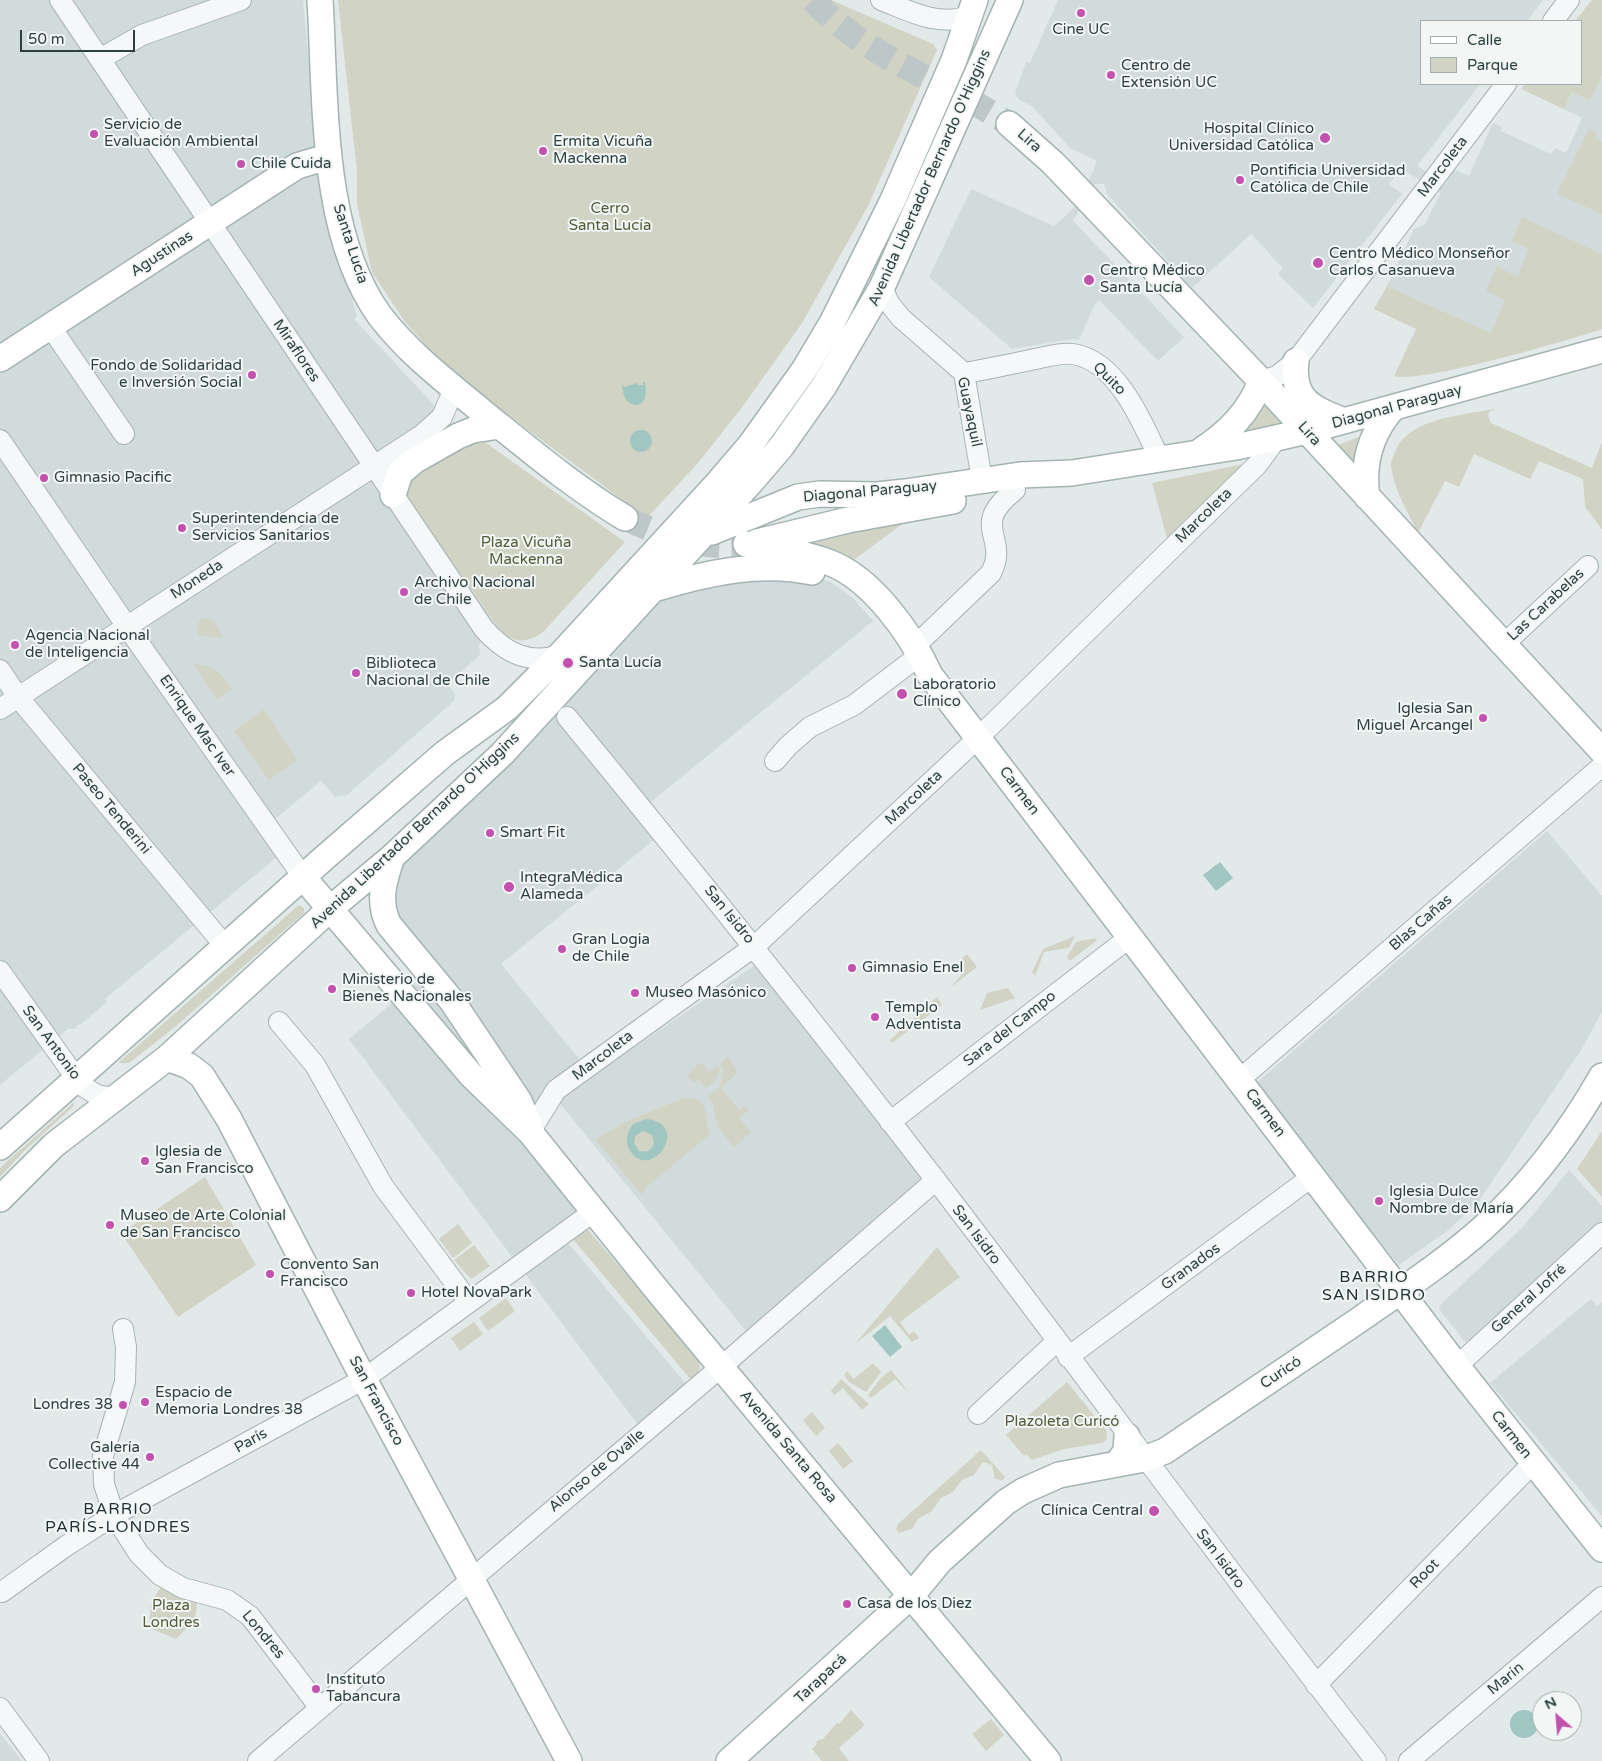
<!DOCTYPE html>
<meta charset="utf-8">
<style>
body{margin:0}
#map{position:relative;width:1602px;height:1761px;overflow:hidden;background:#e2e9e9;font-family:"Varela Round",sans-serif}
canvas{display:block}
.legend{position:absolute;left:1420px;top:20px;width:162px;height:65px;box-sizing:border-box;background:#f2f7f6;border:1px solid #a3aead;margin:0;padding:6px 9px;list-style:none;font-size:15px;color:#2c403f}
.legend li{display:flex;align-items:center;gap:10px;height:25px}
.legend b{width:25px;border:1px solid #a3aead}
.north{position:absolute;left:1532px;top:1691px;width:50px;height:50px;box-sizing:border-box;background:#f2f7f6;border:1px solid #a3aead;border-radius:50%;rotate:333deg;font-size:14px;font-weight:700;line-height:20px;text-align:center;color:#2c403f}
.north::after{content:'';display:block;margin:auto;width:18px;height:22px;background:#c352af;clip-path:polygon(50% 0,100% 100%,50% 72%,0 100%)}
.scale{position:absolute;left:20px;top:30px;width:115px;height:22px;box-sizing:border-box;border:2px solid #2c403f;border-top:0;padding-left:6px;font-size:15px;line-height:18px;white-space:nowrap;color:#2c403f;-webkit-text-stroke:4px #f2f7f6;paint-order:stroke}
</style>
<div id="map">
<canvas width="1602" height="1761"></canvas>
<ul class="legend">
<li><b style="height:6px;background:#fff"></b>Calle</li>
<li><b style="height:14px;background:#d1d3c4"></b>Parque</li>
</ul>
<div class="north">N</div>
<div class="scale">50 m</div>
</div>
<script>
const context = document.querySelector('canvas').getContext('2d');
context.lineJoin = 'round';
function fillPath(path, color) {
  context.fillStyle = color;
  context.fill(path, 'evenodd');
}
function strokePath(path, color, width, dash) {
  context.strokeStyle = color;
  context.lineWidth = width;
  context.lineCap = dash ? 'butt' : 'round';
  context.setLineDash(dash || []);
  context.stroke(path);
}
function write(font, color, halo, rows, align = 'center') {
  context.font = font + ' "Varela Round",sans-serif';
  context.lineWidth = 4;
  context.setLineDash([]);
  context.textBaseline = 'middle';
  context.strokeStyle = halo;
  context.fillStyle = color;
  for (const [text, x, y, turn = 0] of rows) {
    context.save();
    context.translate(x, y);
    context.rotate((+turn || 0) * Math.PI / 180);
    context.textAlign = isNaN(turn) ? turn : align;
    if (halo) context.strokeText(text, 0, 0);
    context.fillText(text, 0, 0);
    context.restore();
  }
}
fillPath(new Path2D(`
 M 0,0 L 303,0 L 317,151 L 344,272 L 357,317 L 354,319 L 434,405 L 458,443 L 407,499 L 501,631 L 488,641 L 486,639 L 479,644 L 480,655 L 447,684 L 455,694 L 454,701 L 347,795 L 335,797 L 321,781 L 275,819 L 293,844 L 107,997 L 105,999 L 107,1002 L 80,1025 L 78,1024 L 75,1029 L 68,1029 L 0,1085 Z
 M 1058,0 L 1543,0 L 1527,21 L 1421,21 L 1421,84 L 1480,84 L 1417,166 L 1446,183 L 1453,169 L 1469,176 L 1493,123 L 1502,127 L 1501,131 L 1551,154 L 1555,148 L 1566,153 L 1582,118 L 1564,109 L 1572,92 L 1590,101 L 1602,76 L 1602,254 L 1546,229 L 1517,277 L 1491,333 L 1387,286 L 1414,229 L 1425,224 L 1441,192 L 1401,169 L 1389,184 L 1402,194 L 1313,308 L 1278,274 L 1283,268 L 1251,234 L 1192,288 L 1107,194 L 1104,184 L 1095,184 L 1073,221 L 1184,337 L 1158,361 L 1099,300 L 1095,304 L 1079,340 L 1071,339 L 1012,349 L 929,277 L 971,189 L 1054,226 L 1077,205 L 1094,169 L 1097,161 L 1070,148 L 1032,106 L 1018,99 L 1015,93 L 1026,62 L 1030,63 Z
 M 813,576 L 831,582 L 853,598 L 873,621 L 641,810 L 660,835 L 501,964 L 584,1065 L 550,1091 L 537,1145 L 588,1209 L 558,1231 L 687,1385 L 639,1426 L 349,1039 L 431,971 L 390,916 L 399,867 L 660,595 L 684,585 Z
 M 1547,831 L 1602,896 L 1602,1012 L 1581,1050 L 1476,1205 L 1447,1231 L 1399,1265 L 1254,1085 Z
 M 758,963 L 930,1180 L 751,1337 L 557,1100 Z
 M 1569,1170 L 1602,1206 L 1602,1223 L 1466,1343 L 1439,1309 L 1440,1305 L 1523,1227 Z
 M 1591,1299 L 1597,1306 L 1602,1302 L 1602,1516 L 1490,1383 Z
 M 0,1733 L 22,1761 L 0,1761 Z`), '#d1dbdb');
fillPath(new Path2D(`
 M 338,0 L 831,0 L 933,44 L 937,50 L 868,206 L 802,323 L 743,406 L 698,463 L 647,518 L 451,373 L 405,322 L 372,272 L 357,204 L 357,171 Z
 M 1592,0 L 1602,0 L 1602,76 L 1590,101 L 1572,92 L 1564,109 L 1521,89 L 1526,84 L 1581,84 L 1581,21 L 1575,21 Z
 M 1589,129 L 1597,133 L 1595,138 L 1602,141 L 1602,214 L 1557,194 Z
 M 1522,217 L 1602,254 L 1602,329 C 1569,340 1420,384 1394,376 L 1416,329 L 1374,309 L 1387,286 L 1491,333 L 1505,300 L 1486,290 L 1497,266 L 1517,277 L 1529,249 L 1512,241 Z
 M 1262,394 L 1287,426 L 1232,433 Z
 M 1499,408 L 1489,412 L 1488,416 L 1491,423 L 1592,468 L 1602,442 L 1602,529 L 1585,507 L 1583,479 L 1539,461 L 1530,479 L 1474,454 L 1459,487 L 1445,481 L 1418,533 C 1408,512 1393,488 1391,465 C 1391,460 1394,455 1396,450 C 1410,417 1467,415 1499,408 Z
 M 1374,431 L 1361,479 L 1336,451 L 1338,445 Z
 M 482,440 L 625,542 L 544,631 C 530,643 514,644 501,631 L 407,499 L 403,486 L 405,480 L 458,443 Z
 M 1254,462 L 1167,538 L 1152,483 Z
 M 905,522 L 851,562 L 791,545 Z
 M 204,618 L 214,621 L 223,638 L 198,635 C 197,627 196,622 204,618 Z
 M 193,664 C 214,665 220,672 232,689 L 217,699 Z
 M 264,709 L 297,760 L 269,780 L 234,731 Z
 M 299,905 L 304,908 L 304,913 L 175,1027 L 129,1063 L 118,1063 Z
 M 1075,936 L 1069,948 L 1044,952 L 1035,976 L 1032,972 L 1043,949 Z
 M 1095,938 L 1097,940 L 1070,961 L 1067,957 L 1076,942 Z
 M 967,954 L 977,967 L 951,987 L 962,974 L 954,965 Z
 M 1008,988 L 1015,998 L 980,1010 L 987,993 Z
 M 937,997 L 942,1005 L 892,1043 L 890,1040 Z
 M 728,1056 L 738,1072 L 721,1088 L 739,1110 L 745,1106 L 749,1110 L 739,1118 L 751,1132 L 734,1147 L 718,1127 L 712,1101 L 708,1096 L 720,1087 L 723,1069 L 720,1064 Z
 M 701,1062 L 709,1072 L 717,1066 L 720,1069 L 716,1080 L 706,1088 L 699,1079 L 694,1083 L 687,1075 Z
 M 684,1098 C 712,1096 703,1118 710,1134 L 645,1188 L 646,1190 L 641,1194 L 596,1140 L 625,1122 Z
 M 73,1103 L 74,1106 L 25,1150 L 0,1177 L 0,1168 Z
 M 1602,1131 L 1602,1197 L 1577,1169 Z
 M 205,1177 L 256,1265 L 178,1317 L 121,1233 Z
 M 458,1224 L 472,1243 L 453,1258 L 439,1239 Z
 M 585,1229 L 589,1231 L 699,1359 L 700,1369 L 692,1381 L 572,1238 Z
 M 474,1245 L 490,1266 L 471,1279 L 454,1260 Z
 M 937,1247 L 960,1277 L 900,1322 L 909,1335 L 914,1331 L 919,1338 L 912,1342 L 890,1316 L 855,1344 Z
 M 506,1298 L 515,1311 L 488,1331 L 479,1318 Z
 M 474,1322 L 483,1334 L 460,1351 L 451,1338 Z
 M 873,1363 L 881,1372 L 866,1392 L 849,1382 L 844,1375 L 847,1371 L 854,1379 Z
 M 891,1370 L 910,1394 L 895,1379 L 871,1398 L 868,1395 L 881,1378 Z
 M 841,1379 L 869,1404 L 862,1410 L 843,1388 L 834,1395 L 831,1391 Z
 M 1067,1382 L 1106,1430 L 1107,1439 L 1102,1443 L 1064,1449 L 1032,1460 L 1026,1454 L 1024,1456 L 1006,1435 Z
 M 812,1412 L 825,1428 L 816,1436 L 803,1420 Z
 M 838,1443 L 853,1461 L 843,1469 L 829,1451 Z
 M 981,1450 L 1005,1477 L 1003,1480 L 995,1479 L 992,1465 L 983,1462 L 974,1475 L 962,1480 L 953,1492 L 941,1498 L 932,1511 L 918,1519 L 912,1529 L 899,1533 L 896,1529 L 898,1524 Z
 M 161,1587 L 197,1603 L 195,1620 L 176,1639 L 149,1628 L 151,1603 Z
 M 851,1710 L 865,1725 L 839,1748 L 849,1761 L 822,1761 L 812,1749 L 817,1744 L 816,1742 L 820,1739 L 822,1740 L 837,1723 L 839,1724 Z
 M 991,1719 L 1004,1735 L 986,1751 L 972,1734 Z`), '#d1d3c4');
fillPath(new Path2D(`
 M 643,382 L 645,382 C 646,392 648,400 638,405 C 625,405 623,395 622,384 L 625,387 L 637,383 L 638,385 L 643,385 Z
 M630 441a11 11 0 1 1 22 0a11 11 0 1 1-22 0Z
 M 1220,862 L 1233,878 L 1216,891 L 1203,875 Z
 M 646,1119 C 694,1124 649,1185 629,1149 C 624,1140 628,1131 633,1124 ZM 643,1131 L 652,1135 C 657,1145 651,1154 639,1151 L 634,1143 L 635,1136 Z
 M 885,1325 L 902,1347 L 890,1357 L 872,1336 Z
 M1510 1724a14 14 0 1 1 28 0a14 14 0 1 1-28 0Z`), '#a0c6c1');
strokePath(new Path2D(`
 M 813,0 C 866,58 945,81 1009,124
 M 625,518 C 664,536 700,549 743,545`), '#bec7c7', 25, [25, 12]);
const minor = new Path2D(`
 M 60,0 L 484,629 C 505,653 529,665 560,655
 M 881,0 C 910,11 935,26 967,17
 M 1553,21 L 1569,0
 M 100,59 L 142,35 L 241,0
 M 882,287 L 889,303 L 901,318 L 964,373 L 982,480
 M 50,326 L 124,434
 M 964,373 C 988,369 1012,364 1035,359 C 1048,357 1060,352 1073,354 C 1118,361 1143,424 1160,460
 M 1261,381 L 1277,376 L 1296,361 L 1506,84
 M 0,440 L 126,625 L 303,877
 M 1503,645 L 1588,566
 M 915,646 L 991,573 C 1010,536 968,527 1015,490
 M 0,670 L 18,697 L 225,946
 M 0,709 L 422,435 L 442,417 L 454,389
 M 567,717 C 692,869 815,1023 935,1179 C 1083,1372 1226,1569 1376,1761
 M 775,761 L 788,746 L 810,727 L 854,705 L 912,661
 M 0,971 L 81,1085 L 97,1095 L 115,1098
 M 279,1022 L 315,1065 L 383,1186 L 469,1302
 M 1239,1080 L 1602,766
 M 890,1122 L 1130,937
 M 530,1132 L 556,1090 L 755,946 L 978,738 L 1257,465 L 1277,438
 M 123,1329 L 126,1347 L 125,1382 L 103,1456 L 104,1484 L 114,1515 L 139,1554 L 160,1575 L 183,1588 L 227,1600 L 250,1616 L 320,1708
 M 1068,1357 L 1313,1176
 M 1457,1366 L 1602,1233
 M 978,1414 L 1056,1342
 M 2,1592 L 66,1546 L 114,1515 L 364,1379 L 593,1212
 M 1316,1685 L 1533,1463
 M 0,1708 L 39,1761
 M 258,1761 L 721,1367 L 936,1180
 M 1409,1761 L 1602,1597`);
const major = new Path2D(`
 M 320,0 C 326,98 320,234 380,316 C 409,354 449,384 485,414 C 531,451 575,488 625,518
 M 1009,124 L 1053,163 L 1261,381 L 1602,751
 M 0,359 L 297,166 L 317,160 L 328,159
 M 1296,361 C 1291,400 1312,408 1344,421
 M 1202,450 C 1229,432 1249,412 1261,381
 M 393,495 L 400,473 L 414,461 L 458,436 L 473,430 L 500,426
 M 1367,497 C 1362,463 1370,434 1393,408
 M 712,532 L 798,497 L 820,494 L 877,495 L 905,492 L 1020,475 L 1072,473 L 1236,447 L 1307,431 L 1602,350
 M 757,542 L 848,520 L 953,501
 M 746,544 C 773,549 802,552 828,562 C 872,578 911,634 930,675 L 1457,1366 L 1602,1549
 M 657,588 C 706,573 760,561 812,572
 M 392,857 C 384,880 377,902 389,925 L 452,1001 L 519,1101 L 528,1122
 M 303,877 L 471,1075 L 530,1132 L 657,1290 L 1048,1761
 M 167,1058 L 189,1066 L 202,1076 L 229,1119 L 357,1366 L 569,1761
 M 0,1147 L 323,859 L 445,753 L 507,708 L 560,655 L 716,485 L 751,444 L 804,370 L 832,323 L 892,202 L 954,60 L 975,0
 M 0,1199 L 54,1145 L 167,1058 L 330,909 L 392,857 L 502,754 L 751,482 L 781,447 L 824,386 L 882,287 L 1010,0
 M 1117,1464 L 1126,1451 L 1127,1436
 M 729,1761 L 911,1596 L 940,1561 L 1006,1502 L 1023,1491 L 1059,1475 L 1144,1459 L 1165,1451 C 1229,1408 1294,1364 1359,1320 C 1402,1290 1445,1262 1484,1227 C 1532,1183 1570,1132 1602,1076`);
strokePath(minor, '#a8b3b3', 22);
strokePath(major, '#a3b4b3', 28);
strokePath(minor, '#f5f8f8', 20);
strokePath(major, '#fff', 25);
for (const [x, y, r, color] of [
 [1081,13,5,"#c352af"],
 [1111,75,5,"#c352af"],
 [94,134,5,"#c352af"],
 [1325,138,6,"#c352af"],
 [543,151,5,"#c352af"],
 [241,164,5,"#c352af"],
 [1240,180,5,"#c352af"],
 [1318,263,6,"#c352af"],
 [1089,280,6,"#c352af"],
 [252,375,5,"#c352af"],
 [44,478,5,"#c352af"],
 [182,528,5,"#c352af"],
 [404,592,5,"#c352af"],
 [15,645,5,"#c352af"],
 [568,663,6,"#c352af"],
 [356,673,5,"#c352af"],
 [902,694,6,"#c352af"],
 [1483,718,5,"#c352af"],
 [490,833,5,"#c352af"],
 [509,887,6,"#c352af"],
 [562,949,5,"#c352af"],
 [852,968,5,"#c352af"],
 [332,989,5,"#c352af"],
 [635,993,5,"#c352af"],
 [875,1017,5,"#c352af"],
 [145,1161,5,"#c352af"],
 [1379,1201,5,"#c352af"],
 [110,1225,5,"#c352af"],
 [270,1274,5,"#c352af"],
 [411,1293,5,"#c352af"],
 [145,1402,5,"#c352af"],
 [123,1405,5,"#c352af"],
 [150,1457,5,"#c352af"],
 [1154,1511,6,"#c352af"],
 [847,1604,5,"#c352af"],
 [316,1689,5,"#c352af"]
]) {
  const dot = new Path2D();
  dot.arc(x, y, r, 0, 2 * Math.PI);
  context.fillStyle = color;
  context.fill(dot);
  strokePath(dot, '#f2f7f6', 2);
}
write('15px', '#2c403f', '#f2f7f6', [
 ["Cine UC",1081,30,"center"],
 ["Centro de",1121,66],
 ["Extensión UC",1121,83],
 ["Servicio de",104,125],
 ["Evaluación Ambiental",104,142],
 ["Hospital Clínico",1314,129,"right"],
 ["Universidad Católica",1314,146,"right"],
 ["Ermita Vicuña",553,142],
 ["Mackenna",553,159],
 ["Chile Cuida",251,164],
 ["Pontificia Universidad",1250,171],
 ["Católica de Chile",1250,188],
 ["Centro Médico Monseñor",1329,254],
 ["Carlos Casanueva",1329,271],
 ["Centro Médico",1100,271],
 ["Santa Lucía",1100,288],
 ["Fondo de Solidaridad",242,366,"right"],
 ["e Inversión Social",242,383,"right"],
 ["Gimnasio Pacific",54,478],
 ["Superintendencia de",192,519],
 ["Servicios Sanitarios",192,536],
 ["Archivo Nacional",414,583],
 ["de Chile",414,600],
 ["Agencia Nacional",25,636],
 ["de Inteligencia",25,653],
 ["Santa Lucía",579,663],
 ["Biblioteca",366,664],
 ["Nacional de Chile",366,681],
 ["Laboratorio",913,685],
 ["Clínico",913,702],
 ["Iglesia San",1473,709,"right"],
 ["Miguel Arcangel",1473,726,"right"],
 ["Smart Fit",500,833],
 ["IntegraMédica",520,878],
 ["Alameda",520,895],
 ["Gran Logia",572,940],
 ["de Chile",572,957],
 ["Gimnasio Enel",862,968],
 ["Ministerio de",342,980],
 ["Bienes Nacionales",342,997],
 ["Museo Masónico",645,993],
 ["Templo",885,1008],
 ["Adventista",885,1025],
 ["Iglesia de",155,1152],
 ["San Francisco",155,1169],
 ["Iglesia Dulce",1389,1192],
 ["Nombre de María",1389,1209],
 ["Museo de Arte Colonial",120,1216],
 ["de San Francisco",120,1233],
 ["Convento San",280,1265],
 ["Francisco",280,1282],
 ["Hotel NovaPark",421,1293],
 ["Espacio de",155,1393],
 ["Memoria Londres 38",155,1410],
 ["Londres 38",113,1405,"right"],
 ["Galería",140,1448,"right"],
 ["Collective 44",140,1465,"right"],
 ["Clínica Central",1143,1511,"right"],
 ["Casa de los Diez",857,1604],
 ["Instituto",326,1680],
 ["Tabancura",326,1697]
], 'left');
write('15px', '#2c403f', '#f2f7f6', [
 ["Lira",1029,141,41],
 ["Marcoleta",1443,167,-53],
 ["Avenida Libertador Bernardo O'Higgins",930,178,-66],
 ["Santa Lucía",350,244,72],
 ["Agustinas",162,254,-33],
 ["Miraflores",296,351,56],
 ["Quito",1109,379,45],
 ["Diagonal Paraguay",1397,407,-15],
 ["Guayaquil",969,412,78],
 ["Lira",1309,434,48],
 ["Diagonal Paraguay",870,492,-5],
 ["Marcoleta",1204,516,-44],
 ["Moneda",197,580,-33],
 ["Las Carabelas",1546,605,-43],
 ["Enrique Mac Iver",197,726,55],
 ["Carmen",1019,791,53],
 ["Marcoleta",914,798,-43],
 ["Paseo Tenderini",111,809,50],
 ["Avenida Libertador Bernardo O'Higgins",415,831,-43],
 ["San Isidro",729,915,51],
 ["Blas Cañas",1421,923,-41],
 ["Sara del Campo",1010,1029,-38],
 ["San Antonio",51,1043,54],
 ["Marcoleta",603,1056,-37],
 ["Carmen",1265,1113,53],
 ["San Isidro",976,1235,53],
 ["Granados",1191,1267,-36],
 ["General Jofré",1529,1299,-42],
 ["Curicó",1281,1373,-34],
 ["San Francisco",376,1401,62],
 ["Carmen",1511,1435,52],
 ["París",251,1441,-29],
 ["Avenida Santa Rosa",788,1447,50],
 ["Alonso de Ovalle",597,1471,-40],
 ["San Isidro",1220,1559,53],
 ["Root",1425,1574,-46],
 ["Londres",263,1635,50],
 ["Tarapacá",821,1679,-43],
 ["Marín",1506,1679,-40]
]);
write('15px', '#565b3a', '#f2f7f6', [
 ["Cerro",610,209],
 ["Santa Lucía",610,226],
 ["Plaza Vicuña",526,543],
 ["Mackenna",526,560],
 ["Plazoleta Curicó",1062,1422],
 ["Plaza",171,1606],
 ["Londres",171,1623]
]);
context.letterSpacing = '1px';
write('16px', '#1e3131', '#f2f7f6', [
 ["BARRIO",1374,1278],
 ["SAN ISIDRO",1374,1296],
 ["BARRIO",118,1510],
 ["PARÍS-LONDRES",118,1528]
]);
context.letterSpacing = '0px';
</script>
